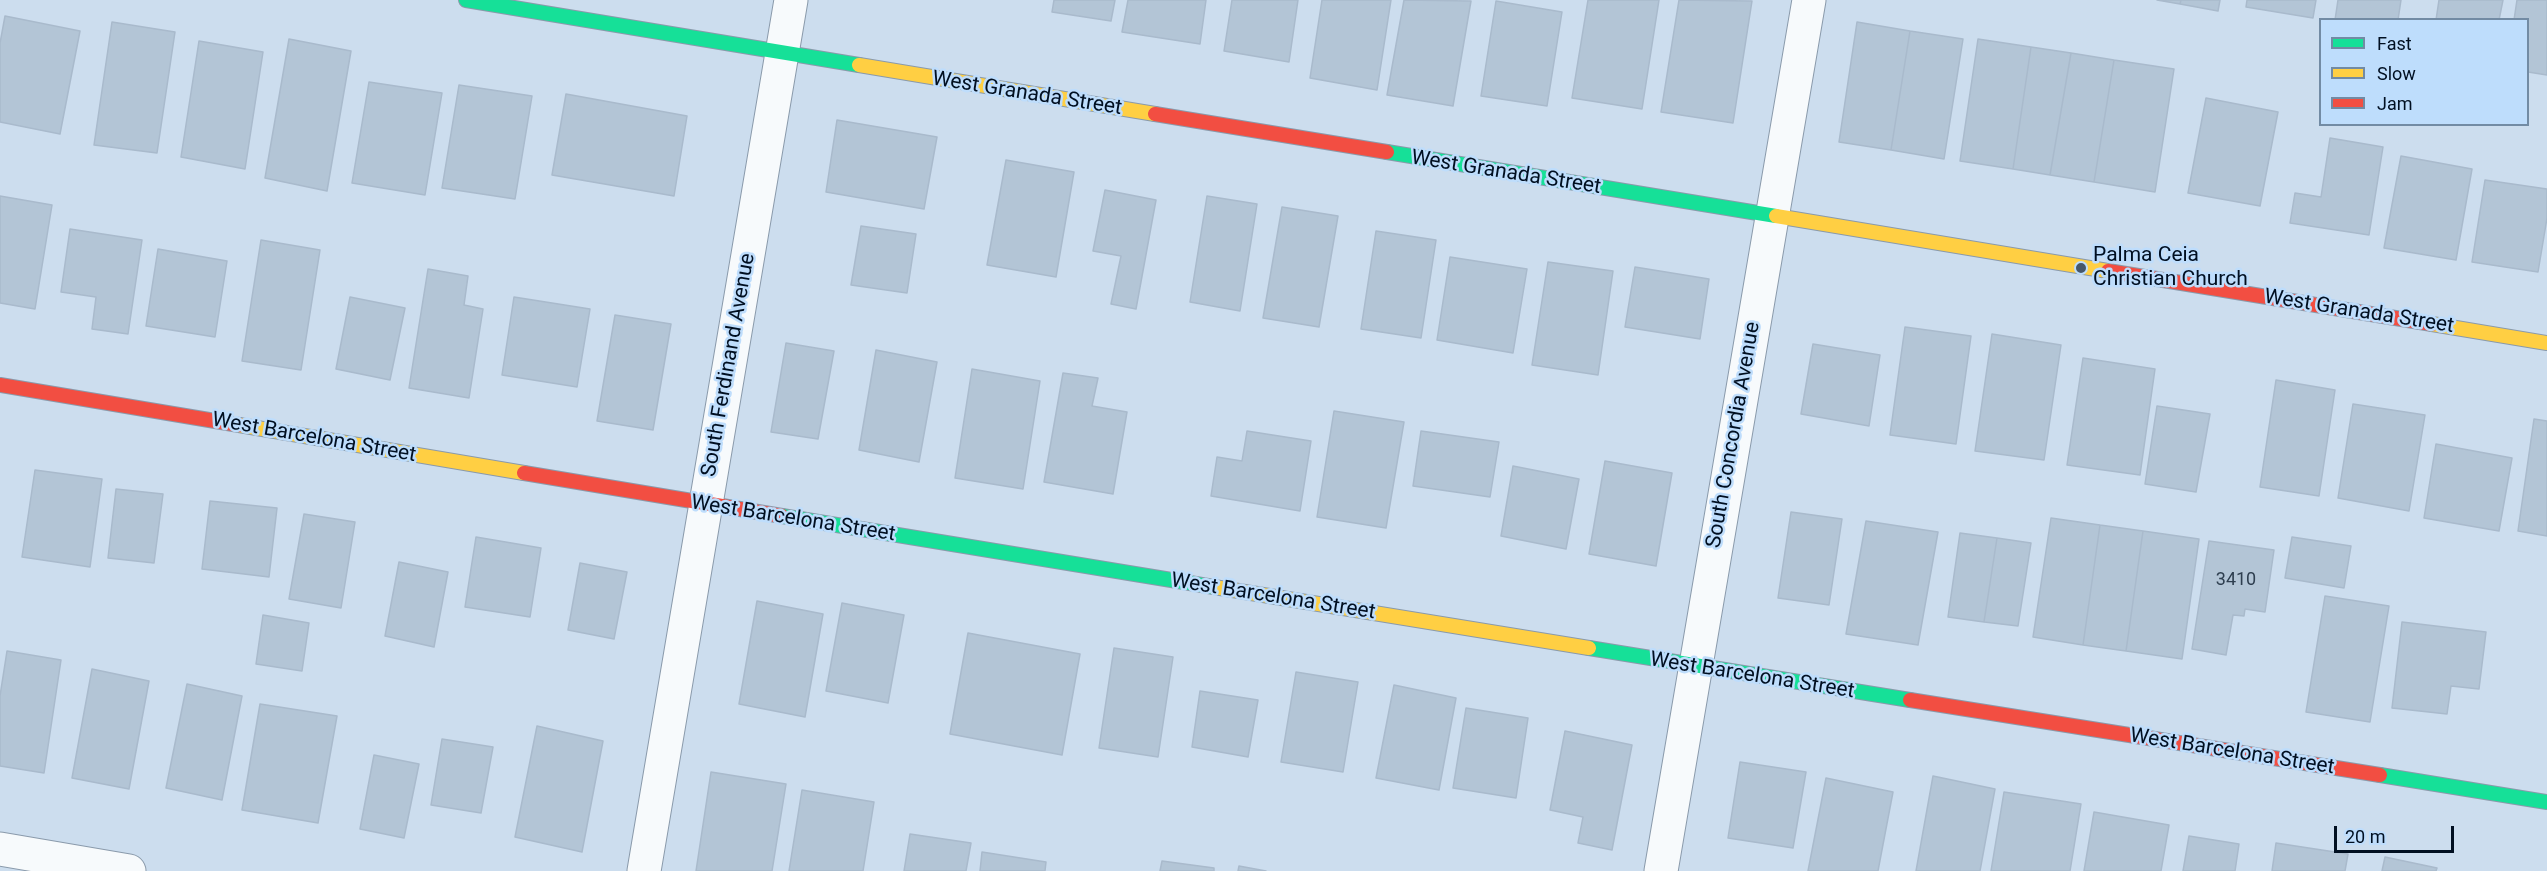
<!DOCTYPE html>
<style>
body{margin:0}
#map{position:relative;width:2547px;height:871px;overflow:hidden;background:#cde;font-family:Roboto,sans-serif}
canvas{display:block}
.legend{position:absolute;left:2319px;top:18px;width:210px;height:108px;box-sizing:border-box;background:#beddfc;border:2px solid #728ba4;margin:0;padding:8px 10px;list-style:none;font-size:18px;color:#000f21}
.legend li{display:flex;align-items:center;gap:12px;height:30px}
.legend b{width:30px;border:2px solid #728ba4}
.scale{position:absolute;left:2334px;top:826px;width:120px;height:27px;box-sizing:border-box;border:3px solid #000f21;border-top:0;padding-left:8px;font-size:18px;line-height:21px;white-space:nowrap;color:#000f21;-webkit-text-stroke:4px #beddfc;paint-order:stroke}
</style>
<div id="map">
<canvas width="2547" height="871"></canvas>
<ul class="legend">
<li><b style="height:8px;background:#16e098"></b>Fast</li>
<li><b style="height:8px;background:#ffcf43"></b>Slow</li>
<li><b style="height:8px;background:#f24e42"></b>Jam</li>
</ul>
<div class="scale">20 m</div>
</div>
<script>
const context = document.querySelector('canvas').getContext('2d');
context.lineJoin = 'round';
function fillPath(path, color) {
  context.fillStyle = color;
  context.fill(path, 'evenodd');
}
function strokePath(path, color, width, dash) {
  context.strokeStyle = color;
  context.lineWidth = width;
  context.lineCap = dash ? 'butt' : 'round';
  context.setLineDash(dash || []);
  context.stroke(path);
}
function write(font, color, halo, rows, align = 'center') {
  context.font = font + ' Roboto,sans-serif';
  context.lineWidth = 5;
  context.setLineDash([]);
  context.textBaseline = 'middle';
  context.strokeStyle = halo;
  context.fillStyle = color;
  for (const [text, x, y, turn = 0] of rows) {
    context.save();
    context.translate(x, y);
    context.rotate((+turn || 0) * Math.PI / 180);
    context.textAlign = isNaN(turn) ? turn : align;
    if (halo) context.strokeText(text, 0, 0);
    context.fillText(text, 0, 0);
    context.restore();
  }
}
const building = new Path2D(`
 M 1054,0 L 1115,0 L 1111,21 L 1052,12 Z
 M 1128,0 L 1206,0 L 1200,44 L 1122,32 Z
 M 1232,0 L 1298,0 L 1289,62 L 1224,51 Z
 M 1322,0 L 1391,0 L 1377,90 L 1310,78 Z
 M 1404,0 L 1471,1 L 1453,106 L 1387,95 Z
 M 1588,0 L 1659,0 L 1642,109 L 1572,98 Z
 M 1679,0 L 1752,1 L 1733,123 L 1661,112 Z
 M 2157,0 L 2181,0 L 2180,4 Z
 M 2181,0 L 2220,0 L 2218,11 L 2180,4 Z
 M 2247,0 L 2316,0 L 2313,18 L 2246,7 Z
 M 2338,0 L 2401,0 L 2398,20 L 2335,20 Z
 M 2439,0 L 2503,0 L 2499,20 L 2436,20 Z
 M 2517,0 L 2547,0 L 2547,75 L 2528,72 L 2528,20 L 2514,20 Z
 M 1496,1 L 1562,12 L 1547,106 L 1481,96 Z
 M 5,16 L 80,31 L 60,134 L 0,122 L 0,43 Z
 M 112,22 L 175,32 L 157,153 L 94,145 Z
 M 1857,22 L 1910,31 L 1891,150 L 1839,142 Z
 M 1910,31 L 1963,39 L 1944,159 L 1891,150 Z
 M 289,39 L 351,51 L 327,191 L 265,178 Z
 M 1978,39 L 2031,47 L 2013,169 L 1960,161 Z
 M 199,41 L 263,52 L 245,169 L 181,157 Z
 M 2031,47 L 2071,53 L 2050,175 L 2013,169 Z
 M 2071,53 L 2114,60 L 2094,182 L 2050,175 Z
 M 2114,60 L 2174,69 L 2155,192 L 2094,182 Z
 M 369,82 L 442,93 L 425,195 L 352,183 Z
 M 459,85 L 532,96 L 515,199 L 442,188 Z
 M 566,94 L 687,116 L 674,196 L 552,175 Z
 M 2206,98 L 2278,112 L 2260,206 L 2188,193 Z
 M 837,120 L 937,137 L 924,209 L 826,192 Z
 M 2330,138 L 2383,147 L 2369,235 L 2290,223 L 2295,193 L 2321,197 Z
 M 2401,156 L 2472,169 L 2456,260 L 2384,248 Z
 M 1006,160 L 1074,172 L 1056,277 L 987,265 Z
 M 2485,180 L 2547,189 L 2547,218 L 2538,272 L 2472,262 Z
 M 1105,190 L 1156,200 L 1136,309 L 1111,304 L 1121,256 L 1093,251 Z
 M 0,196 L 52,205 L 35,309 L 0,303 Z
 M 1207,196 L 1257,204 L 1240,311 L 1190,302 Z
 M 1282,207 L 1338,216 L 1319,327 L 1263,318 Z
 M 861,226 L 916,234 L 907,293 L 851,285 Z
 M 70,229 L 142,240 L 128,334 L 92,329 L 96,297 L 61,292 Z
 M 1376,231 L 1436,240 L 1421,338 L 1361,329 Z
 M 261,240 L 320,250 L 301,370 L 242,361 Z
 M 158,249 L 227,261 L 215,337 L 146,326 Z
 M 1450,257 L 1527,269 L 1513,353 L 1437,340 Z
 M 1548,262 L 1613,271 L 1598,375 L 1532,365 Z
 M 1635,267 L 1709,279 L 1700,339 L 1625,327 Z
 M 428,269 L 468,276 L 464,305 L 483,309 L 469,398 L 409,388 Z
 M 350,297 L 405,308 L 390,380 L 336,369 Z
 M 514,297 L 590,309 L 577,387 L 502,375 Z
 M 615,315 L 671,324 L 653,430 L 597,421 Z
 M 1905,327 L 1971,336 L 1956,444 L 1890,435 Z
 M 1992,334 L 2061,345 L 2044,460 L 1975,451 Z
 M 786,343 L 834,351 L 818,439 L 771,432 Z
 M 1813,344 L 1880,355 L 1869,426 L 1801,414 Z
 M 876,350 L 937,362 L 919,462 L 859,450 Z
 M 2083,358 L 2155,369 L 2140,475 L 2067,465 Z
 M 972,369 L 1040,381 L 1023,489 L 955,478 Z
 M 1063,373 L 1098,378 L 1092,406 L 1127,412 L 1113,494 L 1044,482 Z
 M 2276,380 L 2335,390 L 2319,496 L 2260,487 Z
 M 2353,404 L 2425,415 L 2409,511 L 2338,498 Z
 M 2157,406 L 2210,414 L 2196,492 L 2145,484 Z
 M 1334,411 L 1404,422 L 1386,528 L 1317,517 Z
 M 2534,419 L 2547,421 L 2547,536 L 2518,531 Z
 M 1247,431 L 1311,441 L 1300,511 L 1211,496 L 1217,457 L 1242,461 Z
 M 1421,431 L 1499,442 L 1490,497 L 1413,486 Z
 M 2436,444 L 2512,458 L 2499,531 L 2424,518 Z
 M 1605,461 L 1672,473 L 1656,566 L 1589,554 Z
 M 1513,466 L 1579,479 L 1566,549 L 1501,536 Z
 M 35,470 L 102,479 L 90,567 L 22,557 Z
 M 116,489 L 163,494 L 154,563 L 108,558 Z
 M 210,501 L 277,508 L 269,577 L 202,569 Z
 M 1791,512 L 1842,519 L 1829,605 L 1778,598 Z
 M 304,514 L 355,522 L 341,608 L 289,599 Z
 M 2051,518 L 2100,525 L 2083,645 L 2033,637 Z
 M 1866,521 L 1938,532 L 1918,645 L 1846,634 Z
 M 2100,525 L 2143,531 L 2126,651 L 2083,645 Z
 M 2143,531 L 2199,539 L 2182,659 L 2126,651 Z
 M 1960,533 L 1997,538 L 1984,622 L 1948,617 Z
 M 476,537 L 541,548 L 530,617 L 465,607 Z
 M 2292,537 L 2351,546 L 2344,588 L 2285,578 Z
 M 1997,538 L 2031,543 L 2018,626 L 1984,622 Z
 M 2209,541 L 2274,550 L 2265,612 L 2245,609 L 2244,616 L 2233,615 L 2226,655 L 2192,649 Z
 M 399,562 L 448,572 L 434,647 L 385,636 Z
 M 580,563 L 627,572 L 614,639 L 568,630 Z
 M 2325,596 L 2389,606 L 2370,722 L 2306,712 Z
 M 757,601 L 823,614 L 805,717 L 739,704 Z
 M 842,603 L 904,615 L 888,703 L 826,691 Z
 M 263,615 L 309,623 L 302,671 L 256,664 Z
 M 2402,622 L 2486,632 L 2479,689 L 2451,686 L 2447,714 L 2392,708 Z
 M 968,633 L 1080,654 L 1062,755 L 950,734 Z
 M 1114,648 L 1173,657 L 1158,757 L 1099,748 Z
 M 7,651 L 61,660 L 44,773 L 0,766 L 0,696 Z
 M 92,669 L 149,681 L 129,789 L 72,778 Z
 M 1296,672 L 1358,682 L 1343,772 L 1281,762 Z
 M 187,684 L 242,696 L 222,800 L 166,788 Z
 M 1394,685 L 1456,698 L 1439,790 L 1376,778 Z
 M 1200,691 L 1258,700 L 1248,757 L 1192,747 Z
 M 260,704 L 337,716 L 318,823 L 242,810 Z
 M 1466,708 L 1528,718 L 1516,798 L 1453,788 Z
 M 537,726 L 603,741 L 582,852 L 515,837 Z
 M 1565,731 L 1632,745 L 1612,850 L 1578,843 L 1583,817 L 1550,810 Z
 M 442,739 L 493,747 L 481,813 L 431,805 Z
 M 374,755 L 419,764 L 404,838 L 360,829 Z
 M 1740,762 L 1806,772 L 1793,848 L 1728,838 Z
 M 711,772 L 786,784 L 772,871 L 696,871 Z
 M 1933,776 L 1995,789 L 1980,871 L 1916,871 Z
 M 1826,778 L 1893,792 L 1878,871 L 1808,871 Z
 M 802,790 L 874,802 L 863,871 L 789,871 Z
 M 2004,792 L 2081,804 L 2070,871 L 1991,871 Z
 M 2094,812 L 2169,825 L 2161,871 L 2084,871 Z
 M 910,834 L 971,843 L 966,871 L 904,871 Z
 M 2189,836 L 2239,844 L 2235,871 L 2183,871 Z
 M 2276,843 L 2348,854 L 2345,871 L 2272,871 Z
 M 982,852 L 1046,862 L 1045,871 L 980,871 Z
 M 2385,857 L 2437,868 L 2436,871 L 2382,871 Z
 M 1162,861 L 1214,868 L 1214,871 L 1160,871 Z
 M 1239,866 L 1266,871 L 1238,871 Z`);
fillPath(building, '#b3c5d6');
strokePath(building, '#a9bacc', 1.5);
const street = new Path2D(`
 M 0,849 L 129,871
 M 644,871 L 791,0
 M 1661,871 L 1809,0`);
const fast = new Path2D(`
 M 466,0 L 859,65
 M 1387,152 L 1776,216
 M 782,516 L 1214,587
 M 1589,648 L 1910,700
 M 2380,775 L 2547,802`);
const slow = new Path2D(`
 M 859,65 L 1155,114
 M 1776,216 L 2108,271
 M 2432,324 L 2547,343
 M 239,425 L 524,473
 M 1214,587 L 1589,648`);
const jam = new Path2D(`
 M 1155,114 L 1387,152
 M 2108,271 L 2432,324
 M 0,385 L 239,425
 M 524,473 L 782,516
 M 1910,700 L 2380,775`);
strokePath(street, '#8a9aab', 35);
strokePath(fast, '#8a9aab', 16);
strokePath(slow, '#8a9aab', 16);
strokePath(jam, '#8a9aab', 16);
strokePath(street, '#f7fafc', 33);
strokePath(fast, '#16e098', 14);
strokePath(slow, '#ffcf43', 14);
strokePath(jam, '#f24e42', 14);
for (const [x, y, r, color] of [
 [2081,268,6,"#475769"]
]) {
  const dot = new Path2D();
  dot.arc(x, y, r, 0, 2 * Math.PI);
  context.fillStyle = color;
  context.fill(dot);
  strokePath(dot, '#beddfc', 2);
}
write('18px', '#2e3e4f', null, [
 ["3410",2236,580]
]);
write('21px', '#000f21', '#beddfc', [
 ["West Granada Street",1027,94,9],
 ["West Granada Street",1506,173,9],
 ["West Granada Street",2359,312,9],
 ["South Ferdinand Avenue",729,365,-80],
 ["South Concordia Avenue",1734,435,-80],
 ["West Barcelona Street",314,438,10],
 ["West Barcelona Street",793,519,9],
 ["West Barcelona Street",1273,597,9],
 ["West Barcelona Street",1752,676,9],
 ["West Barcelona Street",2232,752,9]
]);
write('21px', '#000f21', '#beddfc', [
 ["Palma Ceia",2093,256],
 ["Christian Church",2093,280]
], 'left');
</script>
